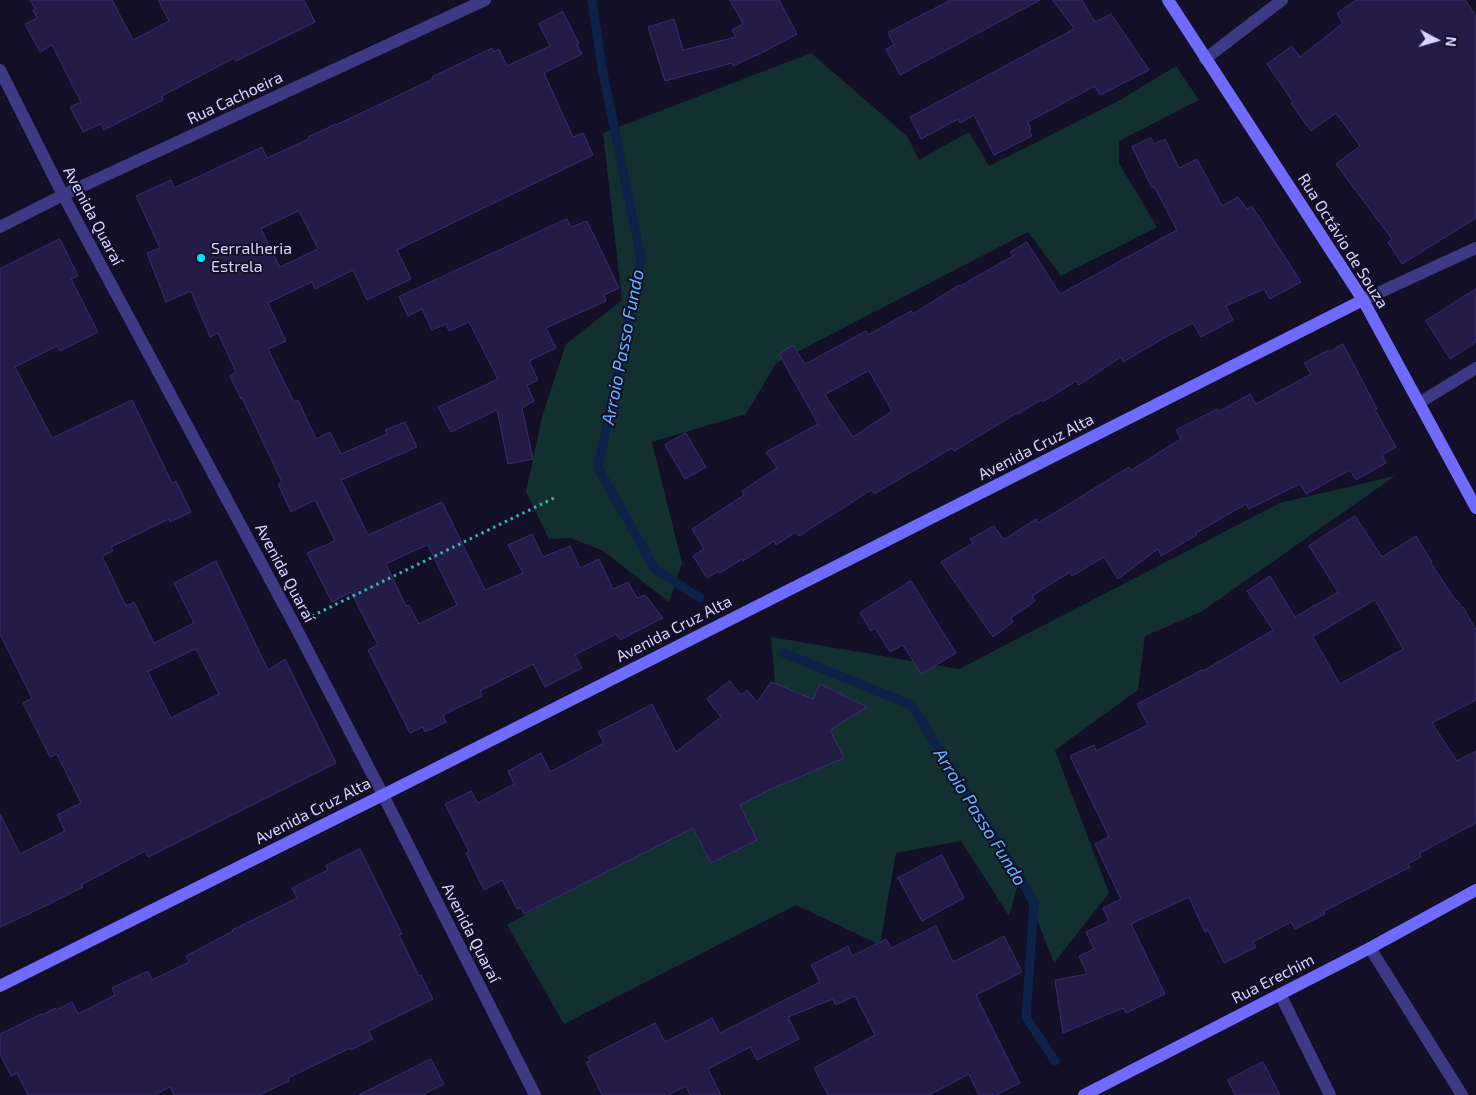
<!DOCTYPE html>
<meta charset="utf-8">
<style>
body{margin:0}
#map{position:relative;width:1476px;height:1095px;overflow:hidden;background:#130f26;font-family:"Exo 2",sans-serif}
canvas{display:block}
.north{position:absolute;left:1411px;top:15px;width:50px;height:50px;-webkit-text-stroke:4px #130f26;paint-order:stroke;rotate:96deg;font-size:14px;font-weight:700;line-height:20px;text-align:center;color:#d9d4ff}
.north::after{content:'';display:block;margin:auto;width:18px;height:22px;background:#d9d4ff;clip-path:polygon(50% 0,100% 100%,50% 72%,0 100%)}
</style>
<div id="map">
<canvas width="1476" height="1095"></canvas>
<div class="north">N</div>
</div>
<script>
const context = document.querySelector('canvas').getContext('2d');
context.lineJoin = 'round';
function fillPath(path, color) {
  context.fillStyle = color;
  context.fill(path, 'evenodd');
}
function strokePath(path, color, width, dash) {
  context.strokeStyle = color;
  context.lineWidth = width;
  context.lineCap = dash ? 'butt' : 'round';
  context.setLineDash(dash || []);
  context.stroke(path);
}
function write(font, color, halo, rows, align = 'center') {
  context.font = font + ' "Exo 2",sans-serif';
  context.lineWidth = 4;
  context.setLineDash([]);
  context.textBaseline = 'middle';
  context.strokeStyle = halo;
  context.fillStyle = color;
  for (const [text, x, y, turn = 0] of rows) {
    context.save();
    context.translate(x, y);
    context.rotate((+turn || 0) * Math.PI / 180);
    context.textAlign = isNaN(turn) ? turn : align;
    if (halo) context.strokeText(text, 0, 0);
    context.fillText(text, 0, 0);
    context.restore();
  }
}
fillPath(new Path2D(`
 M 811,53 L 907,136 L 919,160 L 969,132 L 989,166 L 1120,100 L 1176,66 L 1199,100 L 1119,141 L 1119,163 L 1157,227 L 1061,276 L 1028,232 L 776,363 L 746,414 L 652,442 L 682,563 L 669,602 L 603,551 L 571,538 L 549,539 L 526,492 L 542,417 L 566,344 L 622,300 L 603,133 Z
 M 1395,476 L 1201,612 L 1145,636 L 1138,690 L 1055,750 L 1109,893 L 1054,963 L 1020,877 L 1009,916 L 961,841 L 896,853 L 880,945 L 796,905 L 564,1024 L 507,925 L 783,769 L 771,637 L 959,669 L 1280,503 Z`), '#12302f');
strokePath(new Path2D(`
 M 592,0 L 602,68 L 641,258 L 598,468 L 655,569 L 700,598
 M 784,653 L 911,705 L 1019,876 L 1034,903 L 1026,1017 L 1055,1061`), '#0c2248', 9);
const building = new Path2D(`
 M 30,0 L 112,0 L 133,40 L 169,21 L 158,0 L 304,0 L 315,22 L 236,61 L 234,58 L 162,96 L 163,100 L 104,130 L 101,124 L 83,132 L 70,107 L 81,102 L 52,45 L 40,52 L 25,24 L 37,18 L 33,10 L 35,9 Z
 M 730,0 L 779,0 L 797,34 L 756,56 L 756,55 L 733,66 L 732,63 L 665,81 L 648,27 L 674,19 L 683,50 L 736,37 L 732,30 L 743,24 Z
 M 951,0 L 1040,0 L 900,75 L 886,49 L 894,45 L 888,33 Z
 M 1053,0 L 1082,0 L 1095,22 L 1111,14 L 1149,70 L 1100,95 L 1095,86 L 1028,122 L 1031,130 L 1029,131 L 1032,136 L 994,155 L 974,115 L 960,123 L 958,119 L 921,139 L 910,117 L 1074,29 Z
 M 1356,0 L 1465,0 L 1476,16 L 1476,218 L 1402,264 L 1388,242 L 1392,239 L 1336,164 L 1360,146 L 1336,113 L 1311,131 L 1291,103 L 1293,102 L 1267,64 L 1292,46 L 1300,57 L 1343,23 L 1337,14 Z
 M 563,12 L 579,44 L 577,45 L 582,54 L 544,73 L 573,137 L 583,133 L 593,155 L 397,250 L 411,279 L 367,300 L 353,270 L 315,289 L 312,282 L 268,303 L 286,341 L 268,349 L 294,402 L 298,400 L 316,439 L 330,432 L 341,454 L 387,434 L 385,430 L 405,422 L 417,447 L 341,480 L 368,535 L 442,502 L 485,590 L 523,573 L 508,545 L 532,534 L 543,557 L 570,546 L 580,568 L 599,559 L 613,589 L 628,582 L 637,598 L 645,595 L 663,618 L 620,640 L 616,634 L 575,655 L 582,668 L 545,687 L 533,664 L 480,691 L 482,696 L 443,715 L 446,722 L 425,732 L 423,727 L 410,733 L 368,650 L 378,645 L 351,592 L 332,602 L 307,553 L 335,541 L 315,500 L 291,512 L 278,484 L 282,482 L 242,398 L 241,399 L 230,376 L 236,372 L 218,333 L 210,337 L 191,291 L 166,302 L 147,253 L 160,248 L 136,196 L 171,180 L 174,188 L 262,147 L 267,158 L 309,139 L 308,137 L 336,124 L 336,125 L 433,79 L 432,77 L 492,48 L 494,52 L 499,49 L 507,66 L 550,46 L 539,24 ZM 299,211 L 318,249 L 280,267 L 261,229 ZM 428,545 L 457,605 L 419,624 L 409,605 L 406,606 L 386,564 Z
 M 1151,138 L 1154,144 L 1165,139 L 1179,168 L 1197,159 L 1222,206 L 1238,197 L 1247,209 L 1252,206 L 1301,282 L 1270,299 L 1264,289 L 1226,306 L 1233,320 L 1201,337 L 1193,323 L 1162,339 L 1123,362 L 1121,357 L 1079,385 L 1076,381 L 1043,402 L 1041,400 L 1018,414 L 1017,413 L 954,451 L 952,448 L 874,494 L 871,490 L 799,536 L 796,532 L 776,545 L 774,541 L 743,561 L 742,559 L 720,573 L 719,571 L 707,578 L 693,556 L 704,549 L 692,529 L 744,495 L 742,491 L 777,468 L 766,452 L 818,424 L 779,354 L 793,345 L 805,364 L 866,331 L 868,335 L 911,311 L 913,314 L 959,285 L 960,286 L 1013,256 L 1010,252 L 1027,242 L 1060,294 L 1177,230 L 1154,186 L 1152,188 L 1132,147 ZM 869,371 L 892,411 L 853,437 L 825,395 Z
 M 567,219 L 571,227 L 587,221 L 619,288 L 604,295 L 606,301 L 546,328 L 556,348 L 529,361 L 538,380 L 527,385 L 534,401 L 522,408 L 533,459 L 508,464 L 497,410 L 451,432 L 438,407 L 498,379 L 469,322 L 449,331 L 446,324 L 432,330 L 422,309 L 408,316 L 399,297 Z
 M 60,239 L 78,276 L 71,279 L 98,332 L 60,351 L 57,346 L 15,367 L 52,438 L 132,400 L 172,483 L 176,481 L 191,512 L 170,522 L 169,519 L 111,547 L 113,551 L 102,556 L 126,606 L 134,602 L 154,643 L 194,623 L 174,583 L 216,561 L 268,670 L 285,659 L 336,763 L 148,857 L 145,851 L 81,885 L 83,887 L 39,909 L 0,927 L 0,814 L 20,854 L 65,831 L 57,815 L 81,803 L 57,754 L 50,757 L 23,703 L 32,698 L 0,634 L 0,269 ZM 196,649 L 219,694 L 171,718 L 148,672 Z
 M 1476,289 L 1476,342 L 1450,359 L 1426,321 Z
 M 1343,344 L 1377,409 L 1375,410 L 1396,447 L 1382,455 L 1386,463 L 1356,480 L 1350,470 L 1306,494 L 1300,484 L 1249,509 L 1246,504 L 1196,533 L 1197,535 L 1161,556 L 1158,549 L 1118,579 L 1104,557 L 1072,576 L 1070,572 L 1032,596 L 1035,601 L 1011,618 L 1013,622 L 993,637 L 941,562 L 973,543 L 970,539 L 994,526 L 1003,539 L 1004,538 L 1005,539 L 1036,519 L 1038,523 L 1129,467 L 1131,470 L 1181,439 L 1176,430 L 1217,409 L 1218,412 L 1250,394 L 1256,404 L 1311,374 L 1304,363 L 1328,350 L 1329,352 Z
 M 686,433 L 706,467 L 685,479 L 665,445 Z
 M 1355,516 L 1382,557 L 1416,536 L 1432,562 L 1431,563 L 1456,601 L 1457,600 L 1462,608 L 1463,607 L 1476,630 L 1476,700 L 1432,723 L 1457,761 L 1476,751 L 1476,823 L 1420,853 L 1421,857 L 1408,864 L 1410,867 L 1324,911 L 1325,914 L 1295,929 L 1291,922 L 1253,942 L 1256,947 L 1224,963 L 1208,930 L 1205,932 L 1189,897 L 1131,924 L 1165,994 L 1126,1013 L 1123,1008 L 1063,1033 L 1055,980 L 1087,974 L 1079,956 L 1094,949 L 1086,932 L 1109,921 L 1103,908 L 1121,899 L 1095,844 L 1109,837 L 1070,756 L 1094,745 L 1096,751 L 1148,725 L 1137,704 L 1202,670 L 1203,671 L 1273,630 L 1247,591 L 1270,576 L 1295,617 L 1338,592 L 1309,546 ZM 1375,600 L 1403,649 L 1340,684 L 1313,637 Z
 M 911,581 L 956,653 L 921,674 L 903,645 L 890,652 L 875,628 L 871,631 L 860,613 Z
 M 730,681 L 741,695 L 747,690 L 757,702 L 771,682 L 813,699 L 820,684 L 867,707 L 830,730 L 844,758 L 771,789 L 740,805 L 757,840 L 711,863 L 693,828 L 524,914 L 521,908 L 517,909 L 502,880 L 484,890 L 466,853 L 469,851 L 445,804 L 471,791 L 478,803 L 514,784 L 508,771 L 541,753 L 550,772 L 604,743 L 598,732 L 652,704 L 676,752 L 721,717 L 707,699 Z
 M 360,849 L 402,934 L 399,935 L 419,976 L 421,975 L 433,999 L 368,1031 L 373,1039 L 351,1050 L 350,1048 L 288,1078 L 289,1081 L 259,1095 L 174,1095 L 170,1087 L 154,1095 L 28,1095 L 17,1073 L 11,1076 L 0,1054 L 0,1034 L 41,1014 L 42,1015 L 55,1008 L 56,1010 L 72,1002 L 78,1014 L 115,995 L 112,988 L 148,971 L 152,980 L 189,962 L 186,956 L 233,931 L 232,930 L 297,898 L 292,888 L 328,870 L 326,866 Z
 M 942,855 L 964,898 L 922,921 L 898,878 Z
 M 936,926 L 953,962 L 1004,936 L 1022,972 L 976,995 L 1020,1083 L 996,1095 L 979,1095 L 969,1074 L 929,1095 L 828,1095 L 814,1068 L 875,1035 L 855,996 L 836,1005 L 833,999 L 788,1017 L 799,1039 L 757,1060 L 750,1047 L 708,1069 L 721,1095 L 690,1095 L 686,1086 L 668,1095 L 602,1095 L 586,1062 L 590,1061 L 588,1057 L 655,1023 L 665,1042 L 712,1018 L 720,1033 L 820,982 L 811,965 L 848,946 L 852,956 L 886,939 L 891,948 Z
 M 431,1059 L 444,1084 L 422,1095 L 359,1095 Z
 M 1263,1062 L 1280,1095 L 1235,1095 L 1228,1080 Z`);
fillPath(building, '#241b47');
strokePath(building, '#3b2d73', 1);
strokePath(new Path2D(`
 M 312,616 L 554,498`), '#2fb8b0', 3, [2.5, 4]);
strokePath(new Path2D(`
 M 1419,403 L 1476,368`), '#3d3a85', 12);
strokePath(new Path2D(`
 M 1205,59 L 1282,0
 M 0,70 L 63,195 L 294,624 L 383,795 L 535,1095
 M 0,227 L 63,195 L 485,0
 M 1363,300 L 1476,248
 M 1370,948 L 1462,1095
 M 1280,994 L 1330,1095`), '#3d3a85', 12);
strokePath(new Path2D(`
 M 1168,0 L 1363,300 L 1476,508
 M 0,986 L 383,795 L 1363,300
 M 1084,1095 L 1370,948 L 1476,890`), '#6f6bff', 12);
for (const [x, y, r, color] of [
 [201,258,5,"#00e5ff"]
]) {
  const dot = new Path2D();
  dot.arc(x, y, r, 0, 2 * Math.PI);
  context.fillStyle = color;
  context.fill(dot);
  strokePath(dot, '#130f26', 2);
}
write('16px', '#d9d4ff', '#130f26', [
 ["Rua Cachoeira",235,98,-25],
 ["Avenida Quaraí",93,216,62],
 ["Rua Octávio de Souza",1343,241,58],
 ["Avenida Cruz Alta",1036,447,-27],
 ["Avenida Quaraí",285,573,62],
 ["Avenida Cruz Alta",674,629,-27],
 ["Avenida Cruz Alta",313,811,-27],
 ["Avenida Quaraí",471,933,63],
 ["Rua Erechim",1273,979,-27]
]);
write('16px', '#d9d4ff', '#130f26', [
 ["Serralheria",211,249],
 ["Estrela",211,267]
], 'left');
write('italic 18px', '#62b6ff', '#130f26', [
 ["Arroio Passo Fundo",623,347,-79],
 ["Arroio Passo Fundo",980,817,58]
]);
</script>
